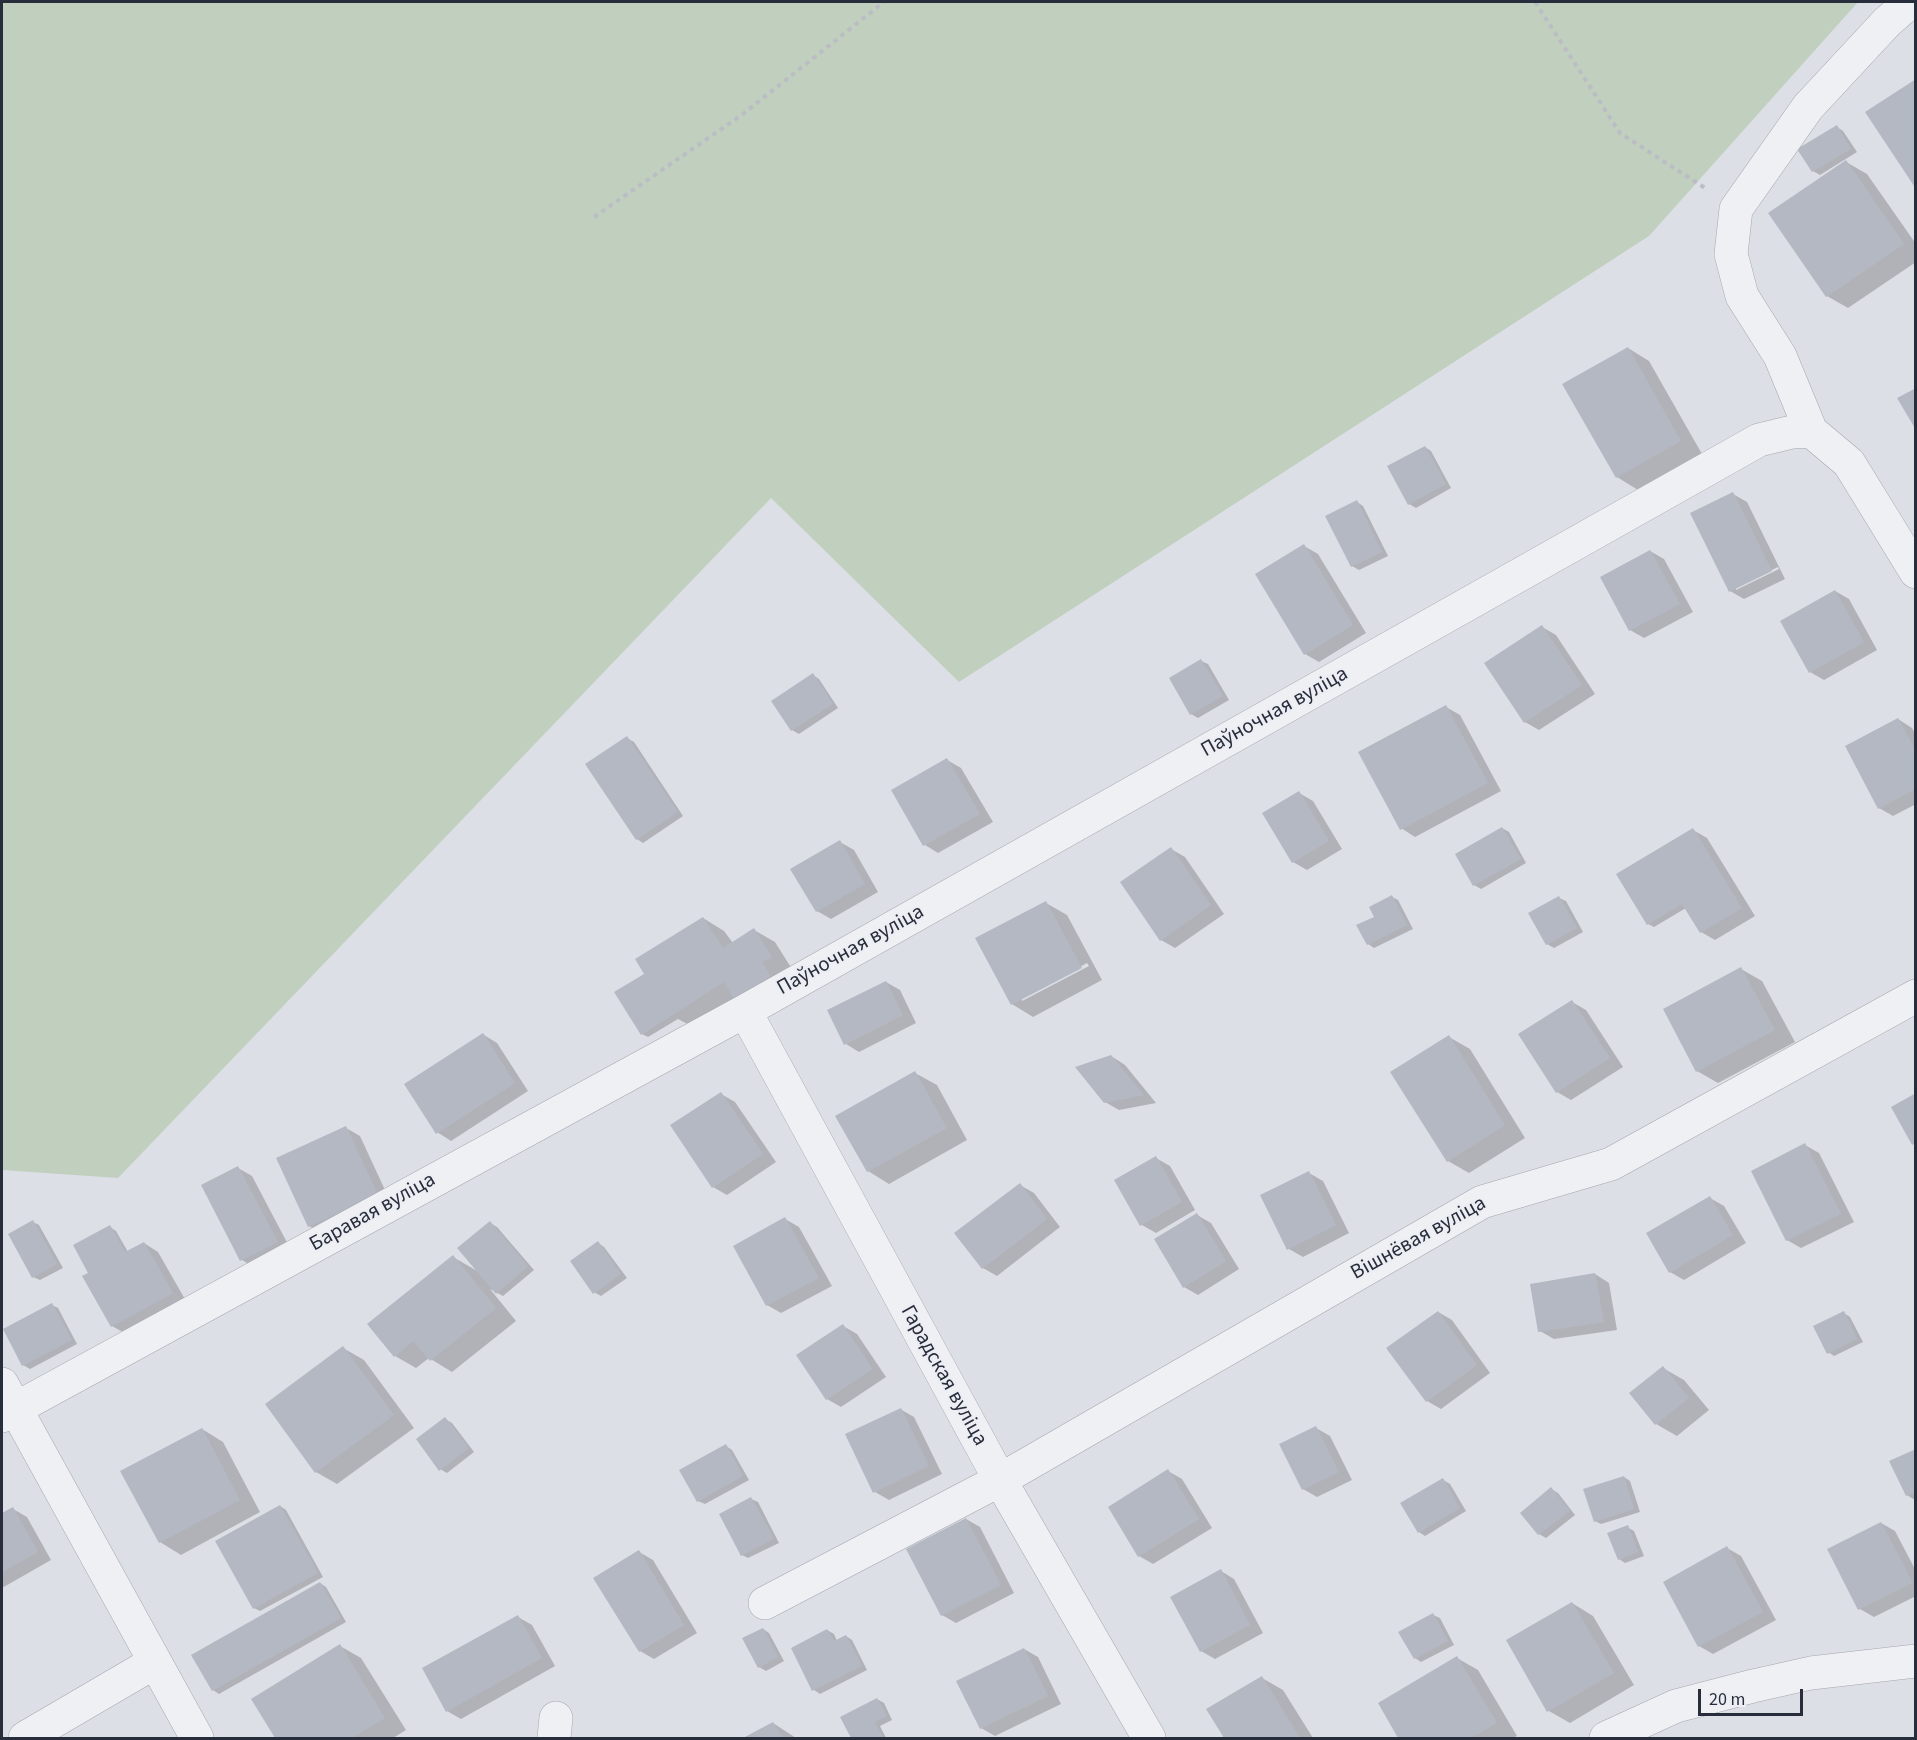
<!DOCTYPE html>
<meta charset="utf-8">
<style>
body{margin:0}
#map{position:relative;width:1917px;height:1740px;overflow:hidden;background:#dddfe6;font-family:"Source Sans 3",sans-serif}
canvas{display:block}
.frame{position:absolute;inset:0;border:3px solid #272d3b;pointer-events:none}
.scale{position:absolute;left:1698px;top:1689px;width:105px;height:27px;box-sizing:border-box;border:3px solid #272d3b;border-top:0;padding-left:8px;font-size:18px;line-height:21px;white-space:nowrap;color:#272d3b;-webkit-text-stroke:4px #eceef3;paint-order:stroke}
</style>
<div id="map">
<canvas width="1917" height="1740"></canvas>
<div class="frame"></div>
<div class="scale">20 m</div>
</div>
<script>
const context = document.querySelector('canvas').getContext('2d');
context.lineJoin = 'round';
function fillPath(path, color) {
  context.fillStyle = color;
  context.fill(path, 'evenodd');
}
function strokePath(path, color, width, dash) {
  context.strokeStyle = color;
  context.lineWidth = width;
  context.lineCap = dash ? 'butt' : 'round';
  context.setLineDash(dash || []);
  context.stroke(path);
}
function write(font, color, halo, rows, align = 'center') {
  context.font = font + ' "Source Sans 3",sans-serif';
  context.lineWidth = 4.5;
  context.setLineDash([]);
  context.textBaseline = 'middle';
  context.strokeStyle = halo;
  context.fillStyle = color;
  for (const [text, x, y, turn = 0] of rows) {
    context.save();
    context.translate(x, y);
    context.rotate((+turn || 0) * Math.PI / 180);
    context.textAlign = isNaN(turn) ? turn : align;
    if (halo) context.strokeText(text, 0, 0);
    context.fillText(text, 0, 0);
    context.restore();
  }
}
fillPath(new Path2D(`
 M 2,2 L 1858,2 L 1649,236 L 959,682 L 771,498 L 118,1178 L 2,1170 Z`), '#c1cfbe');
fillPath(new Path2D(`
 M 1837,127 L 1843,131 L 1857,152 L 1820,175 L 1813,171 Z
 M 1846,162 L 1867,174 L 1916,244 L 1916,262 L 1848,308 L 1827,296 Z
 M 1628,348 L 1649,361 L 1702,454 L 1638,490 L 1617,477 L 1564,384 Z
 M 1425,447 L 1431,451 L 1451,488 L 1416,508 L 1409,504 Z
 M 1733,494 L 1747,502 L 1785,579 L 1744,599 L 1730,591 ZM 1778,567 L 1779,569 L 1736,590 L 1736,587 Z
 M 1357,502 L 1363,506 L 1388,556 L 1359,570 L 1352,566 Z
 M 1304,546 L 1318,554 L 1366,633 L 1319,662 L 1305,654 Z
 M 1650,551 L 1664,559 L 1693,612 L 1644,638 L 1630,630 Z
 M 1835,591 L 1849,599 L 1877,650 L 1824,680 L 1810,672 Z
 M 1542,627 L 1556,635 L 1595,694 L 1539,730 L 1525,722 Z
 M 1201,661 L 1208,664 L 1229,700 L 1198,718 L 1191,714 L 1171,679 Z
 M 813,675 L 819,679 L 838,708 L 799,734 L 792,730 Z
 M 1446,707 L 1460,715 L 1501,791 L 1415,837 L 1401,828 Z
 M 1898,719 L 1912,728 L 1916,735 L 1916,804 L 1893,816 L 1879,808 Z
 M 627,738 L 634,742 L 683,816 L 643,843 L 637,839 Z
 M 947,760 L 961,768 L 993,822 L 938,853 L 925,845 Z
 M 1299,793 L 1313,801 L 1342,849 L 1307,870 L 1293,862 Z
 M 1502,828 L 1509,832 L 1526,863 L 1481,889 L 1474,885 Z
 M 1693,830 L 1707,838 L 1755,916 L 1715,940 L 1701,932 L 1686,908 L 1654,927 L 1648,924 Z
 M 840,842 L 854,850 L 878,892 L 831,919 L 817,911 Z
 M 1171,849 L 1185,857 L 1224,914 L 1175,948 L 1161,940 Z
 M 1392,897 L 1398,900 L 1413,929 L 1374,948 L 1368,944 Z
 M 1559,898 L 1566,901 L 1583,932 L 1554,948 L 1547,944 Z
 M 1046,903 L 1067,915 L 1102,980 L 1033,1017 L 1012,1004 ZM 1087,963 L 1089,966 L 1022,1001 L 1022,998 Z
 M 703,918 L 724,931 L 733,943 L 754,930 L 775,942 L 792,969 L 693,1027 L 678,1019 L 648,1037 L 642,1034 L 644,975 Z
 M 1741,969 L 1762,981 L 1795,1042 L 1718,1083 L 1697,1071 Z
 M 886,982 L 900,990 L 916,1023 L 859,1052 L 846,1044 Z
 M 1572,1002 L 1586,1010 L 1623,1067 L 1571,1100 L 1557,1092 Z
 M 484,1035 L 497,1043 L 528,1091 L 451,1141 L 437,1132 Z
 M 1449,1037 L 1470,1049 L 1525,1138 L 1469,1173 L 1448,1161 Z
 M 1111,1056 L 1125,1065 L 1156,1103 L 1119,1110 L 1105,1102 Z
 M 915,1073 L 937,1085 L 967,1140 L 889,1184 L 868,1171 Z
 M 721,1094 L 735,1102 L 776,1162 L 727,1195 L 713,1187 Z
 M 346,1128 L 360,1136 L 391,1203 L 323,1234 L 309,1226 Z
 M 1805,1145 L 1819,1153 L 1854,1222 L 1801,1248 L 1787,1240 Z
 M 1156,1158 L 1170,1166 L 1195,1210 L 1156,1233 L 1142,1225 L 1116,1181 Z
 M 238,1168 L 252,1176 L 291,1250 L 256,1268 L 242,1260 Z
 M 1309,1173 L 1323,1181 L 1349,1233 L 1303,1257 L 1289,1249 Z
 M 1020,1185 L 1034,1193 L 1060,1227 L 997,1276 L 983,1268 Z
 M 1710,1198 L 1724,1206 L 1746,1243 L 1684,1280 L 1670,1272 Z
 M 1197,1215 L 1211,1223 L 1239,1269 L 1198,1295 L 1184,1287 Z
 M 785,1219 L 799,1227 L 832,1286 L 781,1313 L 767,1305 L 735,1246 Z
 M 33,1222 L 39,1225 L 63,1268 L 40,1280 L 33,1277 Z
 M 490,1223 L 497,1227 L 534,1270 L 503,1296 L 490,1289 L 516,1321 L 452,1372 L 429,1358 L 416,1368 L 395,1356 L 453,1257 L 479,1272 Z
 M 110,1227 L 116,1231 L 128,1252 L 144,1243 L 158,1252 L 186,1301 L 126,1334 L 112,1326 L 90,1273 Z
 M 598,1243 L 604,1247 L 627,1278 L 601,1296 L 594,1292 Z
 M 1595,1274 L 1609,1283 L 1617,1330 L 1554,1339 L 1540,1331 Z
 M 52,1305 L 58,1308 L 77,1344 L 30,1369 L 23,1365 L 5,1330 Z
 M 1438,1312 L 1452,1320 L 1490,1373 L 1441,1409 L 1427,1401 Z
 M 1844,1313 L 1850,1317 L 1863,1342 L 1834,1356 L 1828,1352 Z
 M 843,1326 L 857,1334 L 886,1377 L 841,1407 L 827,1399 Z
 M 343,1348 L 364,1360 L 414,1428 L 337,1484 L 316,1472 Z
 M 1663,1368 L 1684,1380 L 1709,1410 L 1677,1436 L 1656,1424 Z
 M 900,1409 L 914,1417 L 942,1474 L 889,1500 L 875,1492 Z
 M 445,1419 L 452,1423 L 474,1452 L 447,1473 L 440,1469 Z
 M 1316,1428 L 1330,1436 L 1352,1480 L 1317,1497 L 1303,1489 Z
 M 202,1429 L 223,1442 L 260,1512 L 181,1555 L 160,1542 Z
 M 726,1446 L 732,1450 L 749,1480 L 705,1504 L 698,1501 Z
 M 1916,1451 L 1916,1498 L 1913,1499 L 1907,1495 Z
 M 1168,1471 L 1182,1479 L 1212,1528 L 1153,1564 L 1139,1556 Z
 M 1624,1477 L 1630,1481 L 1640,1512 L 1601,1524 L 1595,1521 Z
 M 1443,1480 L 1450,1484 L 1466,1511 L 1425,1536 L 1419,1532 Z
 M 1551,1489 L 1558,1493 L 1575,1515 L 1546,1538 L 1539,1534 Z
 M 751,1499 L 758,1502 L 779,1543 L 748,1558 L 742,1555 Z
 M 280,1506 L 286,1510 L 323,1577 L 260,1611 L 254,1608 Z
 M 13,1509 L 27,1517 L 51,1560 L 2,1588 L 2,1515 Z
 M 966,1519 L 980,1527 L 1014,1593 L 956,1623 L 942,1615 Z
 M 1881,1523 L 1895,1531 L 1916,1571 L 1916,1596 L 1874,1617 L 1860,1609 L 1829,1550 Z
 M 1627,1527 L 1634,1531 L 1644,1556 L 1625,1563 L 1619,1559 Z
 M 1727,1548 L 1741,1556 L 1776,1620 L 1713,1654 L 1699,1646 Z
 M 639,1552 L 653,1560 L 697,1633 L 654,1659 L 640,1651 Z
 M 1221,1571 L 1234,1579 L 1263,1633 L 1215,1659 L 1201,1651 Z
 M 320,1583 L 326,1587 L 346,1622 L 219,1694 L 213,1690 Z
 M 1572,1603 L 1593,1616 L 1634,1685 L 1570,1723 L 1549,1711 Z
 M 1433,1615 L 1440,1618 L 1454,1645 L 1421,1662 L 1415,1658 Z
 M 518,1617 L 532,1625 L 555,1666 L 461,1719 L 447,1711 Z
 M 763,1629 L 769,1633 L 784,1661 L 766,1671 L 759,1667 Z
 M 827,1630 L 834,1634 L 837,1641 L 846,1636 L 852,1640 L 867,1670 L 820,1694 L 814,1690 Z
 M 340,1646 L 361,1658 L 406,1730 L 393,1738 L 277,1738 L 253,1699 Z
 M 1024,1649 L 1038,1657 L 1061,1704 L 995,1736 L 981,1728 Z
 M 1457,1658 L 1478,1670 L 1517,1736 L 1512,1738 L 1400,1738 L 1380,1704 Z
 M 1262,1678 L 1283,1690 L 1313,1738 L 1225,1738 L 1208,1710 Z
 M 877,1699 L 884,1703 L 892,1720 L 880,1726 L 886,1738 L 852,1738 L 842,1718 Z
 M 773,1723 L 796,1738 L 746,1738 Z`), '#0003');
fillPath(new Path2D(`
 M 1916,79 L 1916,189 L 1865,112 Z
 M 1837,125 L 1851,149 L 1812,172 L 1797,149 Z
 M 1846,160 L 1904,244 L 1826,297 L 1768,213 Z
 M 1628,347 L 1681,441 L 1616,478 L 1562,384 Z
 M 1916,388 L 1916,430 L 1897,398 Z
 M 1425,446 L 1446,484 L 1408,505 L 1387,466 Z
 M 1733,492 L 1772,571 L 1729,592 L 1690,513 Z
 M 1357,500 L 1382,552 L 1351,567 L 1325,516 Z
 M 1304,544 L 1353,625 L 1304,655 L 1255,574 Z
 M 1650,550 L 1680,604 L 1629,631 L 1600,577 Z
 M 1835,590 L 1864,642 L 1809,673 L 1780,621 Z
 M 1542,625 L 1582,685 L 1524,723 L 1484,663 Z
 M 1201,659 L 1223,696 L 1190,715 L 1169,678 Z
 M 813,673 L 833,704 L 791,731 L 771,701 Z
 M 1446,705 L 1488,783 L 1400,830 L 1358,752 Z
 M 1898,718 L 1916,751 L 1916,789 L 1878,809 L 1845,746 Z
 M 627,736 L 678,812 L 636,840 L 585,764 Z
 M 947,758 L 980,814 L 923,846 L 891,790 Z
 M 1299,791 L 1329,841 L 1292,863 L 1262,813 Z
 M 1502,827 L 1521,859 L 1473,886 L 1455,854 Z
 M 1693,828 L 1742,908 L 1700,933 L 1682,904 L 1647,925 L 1616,874 Z
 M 840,840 L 865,884 L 816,912 L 790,869 Z
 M 1171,847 L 1211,905 L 1160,941 L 1120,882 Z
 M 1392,895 L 1407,925 L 1367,945 L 1356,925 L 1374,917 L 1369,907 Z
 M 1559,896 L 1577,928 L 1546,945 L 1528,913 Z
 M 1046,901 L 1082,968 L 1011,1005 L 975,938 Z
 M 703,917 L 723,948 L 754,928 L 772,957 L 762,962 L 771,976 L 734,999 L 724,982 L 641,1035 L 614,992 L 644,974 L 635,959 Z
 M 1741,967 L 1775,1030 L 1696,1072 L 1663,1009 Z
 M 886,981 L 903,1015 L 844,1045 L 827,1010 Z
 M 1572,1000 L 1610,1058 L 1556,1093 L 1518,1034 Z
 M 483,1033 L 515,1083 L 436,1134 L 404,1084 Z
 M 1449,1035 L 1505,1125 L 1447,1162 L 1390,1072 Z
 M 1111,1055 L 1144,1095 L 1104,1103 L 1075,1067 Z
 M 915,1071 L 947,1128 L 867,1172 L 835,1116 Z
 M 721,1092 L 763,1154 L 712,1188 L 670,1125 Z
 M 1916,1093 L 1916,1143 L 1912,1145 L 1891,1107 Z
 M 346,1126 L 378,1195 L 308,1227 L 276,1158 Z
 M 1805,1143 L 1841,1214 L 1786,1241 L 1751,1171 Z
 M 1156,1156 L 1182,1202 L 1140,1226 L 1114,1180 Z
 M 238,1166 L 278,1242 L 240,1261 L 201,1185 Z
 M 1309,1171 L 1336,1225 L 1287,1250 L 1260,1195 Z
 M 1020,1183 L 1047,1219 L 982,1269 L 954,1233 Z
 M 1710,1196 L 1733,1235 L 1669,1273 L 1646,1233 Z
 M 1197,1213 L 1226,1261 L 1183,1288 L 1154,1239 Z
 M 785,1217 L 819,1278 L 766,1306 L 733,1246 Z
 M 33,1220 L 57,1264 L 32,1278 L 8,1234 Z
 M 490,1221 L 528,1266 L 496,1294 L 457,1248 Z
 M 110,1225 L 125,1252 L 144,1242 L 173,1293 L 111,1327 L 82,1276 L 88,1273 L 73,1245 Z
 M 598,1241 L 621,1274 L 593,1294 L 570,1261 Z
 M 453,1255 L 496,1308 L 430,1361 L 413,1341 L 394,1357 L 367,1324 Z
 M 1595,1273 L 1604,1322 L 1538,1332 L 1530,1284 Z
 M 52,1303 L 72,1340 L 22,1366 L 3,1329 Z
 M 1438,1311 L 1477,1365 L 1426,1402 L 1386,1348 Z
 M 1844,1311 L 1857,1339 L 1827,1354 L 1813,1326 Z
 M 843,1324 L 873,1369 L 826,1400 L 796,1355 Z
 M 343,1346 L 394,1415 L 315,1473 L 265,1404 Z
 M 1663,1366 L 1689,1398 L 1655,1425 L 1629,1393 Z
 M 901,1408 L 929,1466 L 873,1493 L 845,1434 Z
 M 445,1417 L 469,1448 L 439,1471 L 416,1439 Z
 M 1316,1426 L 1339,1472 L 1302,1490 L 1279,1444 Z
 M 202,1428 L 240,1500 L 159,1543 L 120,1471 Z
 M 726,1444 L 743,1476 L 697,1502 L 679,1470 Z
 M 1916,1449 L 1916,1492 L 1906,1496 L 1889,1461 Z
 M 1168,1469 L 1199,1519 L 1138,1557 L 1108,1507 Z
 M 1624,1476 L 1634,1509 L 1594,1522 L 1583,1489 Z
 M 1443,1478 L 1460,1508 L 1418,1533 L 1400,1503 Z
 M 1551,1487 L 1570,1511 L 1538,1535 L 1520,1513 Z
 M 751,1497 L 774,1539 L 741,1556 L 719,1514 Z
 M 280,1505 L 318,1573 L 253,1609 L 215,1541 Z
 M 13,1507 L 38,1552 L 2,1572 L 2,1513 Z
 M 966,1518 L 1001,1585 L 941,1616 L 906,1549 Z
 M 1881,1522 L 1913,1583 L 1858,1610 L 1827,1549 Z
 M 1628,1525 L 1638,1552 L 1618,1560 L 1607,1533 Z
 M 1727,1546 L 1763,1612 L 1698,1647 L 1663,1582 Z
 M 639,1550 L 684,1625 L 639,1652 L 593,1578 Z
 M 1221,1569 L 1250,1625 L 1200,1652 L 1170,1597 Z
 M 320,1582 L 341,1618 L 212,1691 L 191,1655 Z
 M 1572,1602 L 1614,1673 L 1547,1712 L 1506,1640 Z
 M 1433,1613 L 1448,1641 L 1414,1659 L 1398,1632 Z
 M 518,1615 L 542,1658 L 446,1712 L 422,1668 Z
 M 763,1628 L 778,1657 L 758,1668 L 742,1638 Z
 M 827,1629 L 834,1641 L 846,1635 L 862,1666 L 812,1691 L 791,1648 Z
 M 340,1644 L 385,1718 L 352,1738 L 275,1738 L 251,1699 Z
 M 1024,1648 L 1048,1696 L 980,1729 L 956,1681 Z
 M 1457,1656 L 1497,1723 L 1471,1738 L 1398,1738 L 1378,1703 Z
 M 1262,1676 L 1300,1738 L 1224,1738 L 1206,1709 Z
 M 877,1698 L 887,1716 L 875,1722 L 883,1738 L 851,1738 L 840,1717 Z
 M 773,1722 L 783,1738 L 743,1738 Z`), '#b4b8c2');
const minor = new Path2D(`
 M 1910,2 L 1887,22 L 1808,107 L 1736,209 L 1731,254 L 1742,296 L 1780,356 L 1811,431 L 1849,463 L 1916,572
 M 745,1011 L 1000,1480 L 1149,1738
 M 2,1384 L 197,1738
 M 2,1416 L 745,1011 L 1759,440 L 1792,432 L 1811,431
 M 765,1603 L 1000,1480 L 1482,1202 L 1611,1164 L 1916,996
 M 25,1738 L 155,1662
 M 554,1738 L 556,1718
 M 1606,1738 L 1676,1706 L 1753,1686 L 1811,1673 L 1916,1661`);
strokePath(minor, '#a3a6af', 34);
strokePath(new Path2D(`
 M 1535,2 L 1620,133 L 1708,190
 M 594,217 L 743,114 L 884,2`), '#bbbdc4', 4, [4.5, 4.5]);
strokePath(minor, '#eff0f4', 33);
write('21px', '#272d3b', '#eceef3', [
 ["Паўночная вуліца",1275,713,-29],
 ["Паўночная вуліца",851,951,-29],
 ["Баравая вуліца",373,1213,-29],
 ["Вішнёвая вуліца",1419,1239,-29],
 ["Гарадская вуліца",943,1376,61]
]);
</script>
